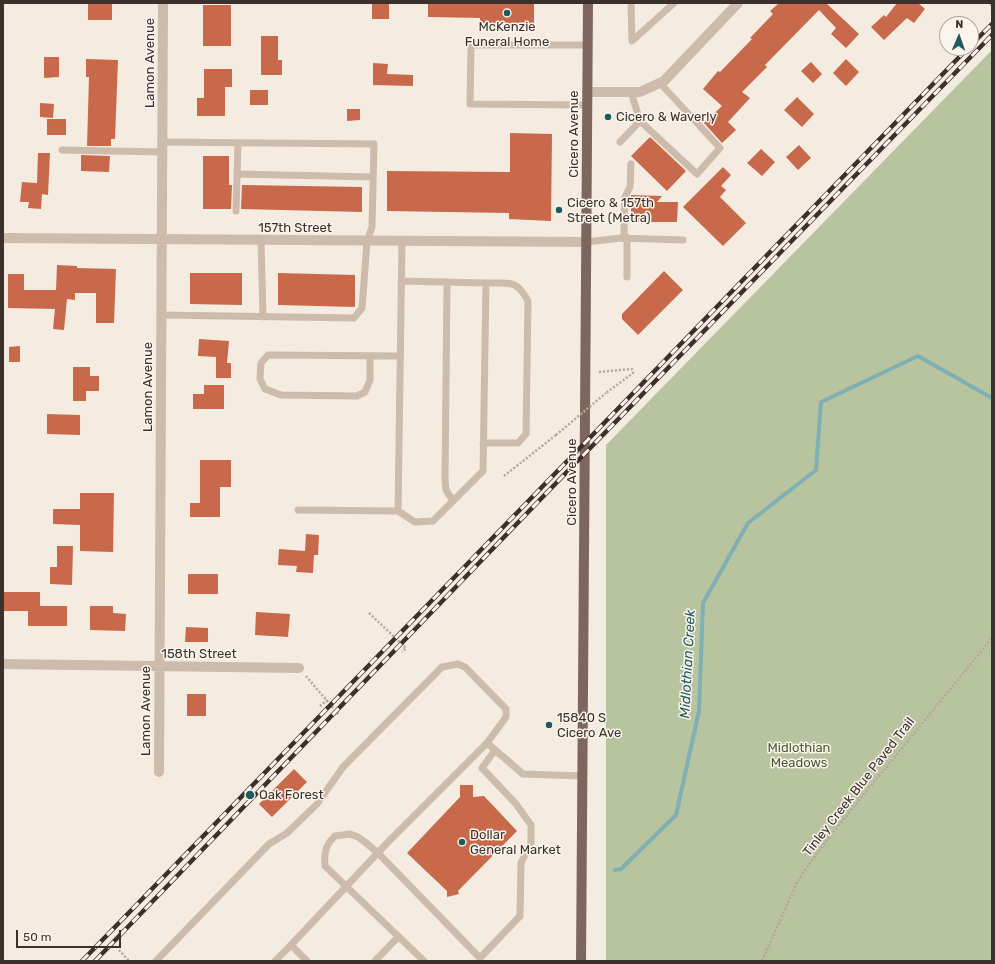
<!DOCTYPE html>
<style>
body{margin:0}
#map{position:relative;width:995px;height:964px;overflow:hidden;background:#f4ebe1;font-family:Rubik,sans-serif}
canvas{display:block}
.frame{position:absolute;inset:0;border:4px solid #3b302b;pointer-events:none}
.north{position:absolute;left:939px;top:16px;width:40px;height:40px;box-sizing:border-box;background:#fbf5ee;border:1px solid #aea6a0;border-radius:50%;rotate:2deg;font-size:11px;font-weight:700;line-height:16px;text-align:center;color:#3b302b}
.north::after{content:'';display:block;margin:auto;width:14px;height:18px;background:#1f5a5e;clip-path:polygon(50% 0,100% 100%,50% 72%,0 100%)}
.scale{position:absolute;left:16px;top:930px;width:105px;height:18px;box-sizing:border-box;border:2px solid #3b302b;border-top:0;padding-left:5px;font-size:12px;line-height:14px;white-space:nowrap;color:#3b302b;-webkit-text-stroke:3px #fbf5ee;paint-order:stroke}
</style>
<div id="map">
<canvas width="995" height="964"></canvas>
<div class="frame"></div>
<div class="north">N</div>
<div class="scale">50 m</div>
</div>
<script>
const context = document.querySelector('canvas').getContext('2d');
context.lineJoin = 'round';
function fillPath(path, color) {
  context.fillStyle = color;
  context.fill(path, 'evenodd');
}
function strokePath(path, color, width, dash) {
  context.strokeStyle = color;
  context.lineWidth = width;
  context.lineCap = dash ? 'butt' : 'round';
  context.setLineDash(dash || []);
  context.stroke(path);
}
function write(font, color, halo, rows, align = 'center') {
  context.font = font + ' Rubik,sans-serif';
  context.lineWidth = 3;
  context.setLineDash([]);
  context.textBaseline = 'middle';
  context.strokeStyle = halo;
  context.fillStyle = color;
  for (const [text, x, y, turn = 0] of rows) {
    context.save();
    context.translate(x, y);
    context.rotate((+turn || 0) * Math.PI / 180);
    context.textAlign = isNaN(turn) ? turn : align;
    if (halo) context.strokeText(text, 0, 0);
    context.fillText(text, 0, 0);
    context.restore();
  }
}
fillPath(new Path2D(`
 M 992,50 L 992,961 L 606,961 L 606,445 Z`), '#b8c4a0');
strokePath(new Path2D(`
 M 991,3 L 992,4
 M 615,870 L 621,869 L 676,815 L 699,711 L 703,603 L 748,523 L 816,470 L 821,402 L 918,356 L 992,398`), '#7fb0b2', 4);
fillPath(new Path2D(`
 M 88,3 L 112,3 L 112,20 L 88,20 Z
 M 372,3 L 389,3 L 389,19 L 372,19 Z
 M 428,3 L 534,3 L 534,24 L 480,23 L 480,18 L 428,17 Z
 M 779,3 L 826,3 L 859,34 L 846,48 L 831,34 L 836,28 L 819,10 L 765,65 L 767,67 L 742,92 L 750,98 L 728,122 L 736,130 L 722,143 L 704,123 L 722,106 L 703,89 L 718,71 L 720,72 L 752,39 L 750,38 L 773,14 L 770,11 Z
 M 897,3 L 918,3 L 925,9 L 914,23 L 907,18 L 884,40 L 871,27 L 884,15 L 886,17 Z
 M 203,5 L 231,5 L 231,46 L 203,46 Z
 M 261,36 L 278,36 L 278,60 L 282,60 L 282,75 L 261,75 Z
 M 44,57 L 59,57 L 59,77 L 44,78 Z
 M 86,59 L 118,60 L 115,139 L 111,139 L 111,146 L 87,146 L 89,77 L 86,77 Z
 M 846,59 L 859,72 L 846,86 L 833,73 Z
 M 811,62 L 822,74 L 813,83 L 801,71 Z
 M 373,63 L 388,64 L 387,74 L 413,75 L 413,86 L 373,85 Z
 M 204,69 L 232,69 L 232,87 L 225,87 L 225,116 L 197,116 L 197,98 L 204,98 Z
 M 250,90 L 268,90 L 268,105 L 250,105 Z
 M 797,97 L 814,114 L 802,127 L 784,110 Z
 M 40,103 L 54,104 L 53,118 L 40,117 Z
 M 347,109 L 360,109 L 360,120 L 347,121 Z
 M 47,119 L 66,119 L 66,135 L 47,135 Z
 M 510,133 L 552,134 L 551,221 L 509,219 L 509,213 L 387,211 L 387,171 L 510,172 Z
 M 650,137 L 686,171 L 667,191 L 631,156 Z
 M 799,145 L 811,158 L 798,170 L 786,157 Z
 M 761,149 L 775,162 L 762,176 L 747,163 Z
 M 38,153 L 50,153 L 48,195 L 42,194 L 41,209 L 28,208 L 29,202 L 20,202 L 22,182 L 37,183 Z
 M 81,155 L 110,156 L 109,172 L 81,171 Z
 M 203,156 L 229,156 L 229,185 L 232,185 L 231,209 L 203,209 Z
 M 723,167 L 731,175 L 721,186 L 726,190 L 720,197 L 746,223 L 723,246 L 683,207 Z
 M 242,185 L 362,187 L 362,212 L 241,209 Z
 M 631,195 L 662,196 L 657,202 L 678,202 L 677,222 L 631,222 Z
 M 57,265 L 77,266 L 77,268 L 116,269 L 114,323 L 96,323 L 96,293 L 75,293 L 75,300 L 67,299 L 64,330 L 53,329 L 55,309 L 8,308 L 8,274 L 24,274 L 24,290 L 56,290 Z
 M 664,271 L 683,290 L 638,335 L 622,319 L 622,314 Z
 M 190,273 L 242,273 L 242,305 L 190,304 Z
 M 278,273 L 355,275 L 355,307 L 278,305 Z
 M 199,339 L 229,341 L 227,363 L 231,363 L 231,378 L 216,378 L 216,357 L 198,356 Z
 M 20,346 L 20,362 L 9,362 L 9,347 Z
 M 73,367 L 90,367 L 90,376 L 99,376 L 99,391 L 86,391 L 86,401 L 73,401 Z
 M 204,385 L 224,385 L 224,409 L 193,409 L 193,394 L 204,394 Z
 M 47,414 L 80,415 L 80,435 L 47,434 Z
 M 200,460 L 231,460 L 231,487 L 220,487 L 220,517 L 190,517 L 190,503 L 200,503 Z
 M 80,493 L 114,493 L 113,552 L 80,551 L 80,525 L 53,524 L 53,509 L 80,509 Z
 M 306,534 L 319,535 L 318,555 L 314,555 L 313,573 L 296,572 L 297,566 L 278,565 L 279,549 L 305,551 Z
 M 57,546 L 73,546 L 72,585 L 50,584 L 50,567 L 57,567 Z
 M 188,574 L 218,574 L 218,594 L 188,594 Z
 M 3,592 L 40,592 L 40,606 L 67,606 L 67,626 L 28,626 L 28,611 L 3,611 Z
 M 90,606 L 113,606 L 113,613 L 126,614 L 125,631 L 90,630 Z
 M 256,612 L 290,614 L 288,637 L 255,635 Z
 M 186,627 L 208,628 L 208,642 L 185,642 Z
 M 187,694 L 206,694 L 206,716 L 187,716 Z
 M 294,769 L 307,782 L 272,817 L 259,804 Z
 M 460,785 L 473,785 L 473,797 L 484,796 L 517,831 L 458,891 L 459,894 L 447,897 L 447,891 L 407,853 L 460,797 Z`), '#c8694b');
strokePath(new Path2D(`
 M 599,372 L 632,369 L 633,373 L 606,393
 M 504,476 L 556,435
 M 369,613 L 406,648 L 402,652
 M 306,676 L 339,715
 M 320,706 L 327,700
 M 119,950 L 129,961
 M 762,961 L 797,882 L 826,841 L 992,638`), '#b9a596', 2.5, [2, 2]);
strokePath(new Path2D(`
 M 631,3 L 632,41 L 674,3
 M 631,92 L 640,121
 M 587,105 L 470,104 L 471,45 L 588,45
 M 620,142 L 640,121 L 697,174 L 720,148 L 660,83
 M 62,150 L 162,152
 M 237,174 L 373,177
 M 236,211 L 238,143
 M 261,241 L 263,317
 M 586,242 L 621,238 L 683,240
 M 627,277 L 627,238 L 624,233 L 625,197 L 630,187 L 631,164
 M 401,281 L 486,283 L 483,471 L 433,521 L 415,522 L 398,511 L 402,242
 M 447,282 L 445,481 L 446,490 L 453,501
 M 161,315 L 354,318 L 362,308 L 367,242 L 372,227 L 374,144 L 162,142
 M 370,357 L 370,380 L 365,392 L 357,396 L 281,395 L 265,389 L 260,379 L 261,363 L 268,355 L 400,356
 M 483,443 L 518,443 L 526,434 L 528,301 C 516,278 509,284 486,283
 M 298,510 L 398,511
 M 291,945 L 389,841 L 487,743 L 523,774 L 583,776
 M 156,961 L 269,844 L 287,833 L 317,804 L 343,767 L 442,667 L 458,664 L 465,667 L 506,709 L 506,717 L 487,743
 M 275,961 L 291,945 L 307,961
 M 375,961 L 398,937
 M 424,961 L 325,866 C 324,854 325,845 335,836 L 350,834 L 358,837 L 365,842 L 378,853 L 480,958 L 520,916 L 521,863 L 531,843 L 531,825 L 516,804 L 482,768 L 495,750`), '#cdbbac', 7);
strokePath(new Path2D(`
 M 587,92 L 640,92 L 664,81 L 738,3
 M 3,238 L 586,242
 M 3,664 L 299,668
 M 159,772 L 163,3`), '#cdbbac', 10);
strokePath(new Path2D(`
 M 581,961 L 588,3`), '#7d675c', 10);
const rail = new Path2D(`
 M 971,45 L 992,24
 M 82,961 L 968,48
 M 95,961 L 561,478 L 992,35`);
strokePath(rail, '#3b302b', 4.5);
strokePath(rail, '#fbf5ee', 3, [9]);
strokePath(new Path2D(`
 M 556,435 L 606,393`), '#b9a596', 2.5, [2, 2]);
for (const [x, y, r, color] of [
 [507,13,4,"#1f5a5e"],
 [608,117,4,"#1f5a5e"],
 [559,210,4,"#1f5a5e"],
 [549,725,4,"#1f5a5e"],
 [250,795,5,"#1f5a5e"],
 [462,842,4,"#1f5a5e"]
]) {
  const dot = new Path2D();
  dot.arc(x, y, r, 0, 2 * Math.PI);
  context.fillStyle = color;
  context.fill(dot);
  strokePath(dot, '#fbf5ee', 1.5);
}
write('13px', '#3b302b', '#fbf5ee', [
 ["McKenzie",507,27,"center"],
 ["Funeral Home",507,42,"center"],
 ["Cicero & Waverly",616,117],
 ["Cicero & 157th",567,203],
 ["Street (Metra)",567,218],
 ["15840 S",557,718],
 ["Cicero Ave",557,733],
 ["Oak Forest",259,795],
 ["Dollar",470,835],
 ["General Market",470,850]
], 'left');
write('13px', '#3b302b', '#fbf5ee', [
 ["Lamon Avenue",150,63,-90],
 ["Cicero Avenue",574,134,-90],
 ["157th Street",295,228],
 ["Lamon Avenue",148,387,-90],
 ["Cicero Avenue",572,482,-90],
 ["158th Street",199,654],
 ["Lamon Avenue",146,711,-90],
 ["Tinley Creek Blue Paved Trail",859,787,-52]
]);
write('13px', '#4a5a2e', '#fbf5ee', [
 ["Midlothian",799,748],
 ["Meadows",799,763]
]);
write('italic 14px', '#1f5a5e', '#fbf5ee', [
 ["Midlothian Creek",688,664,-87]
]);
</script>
